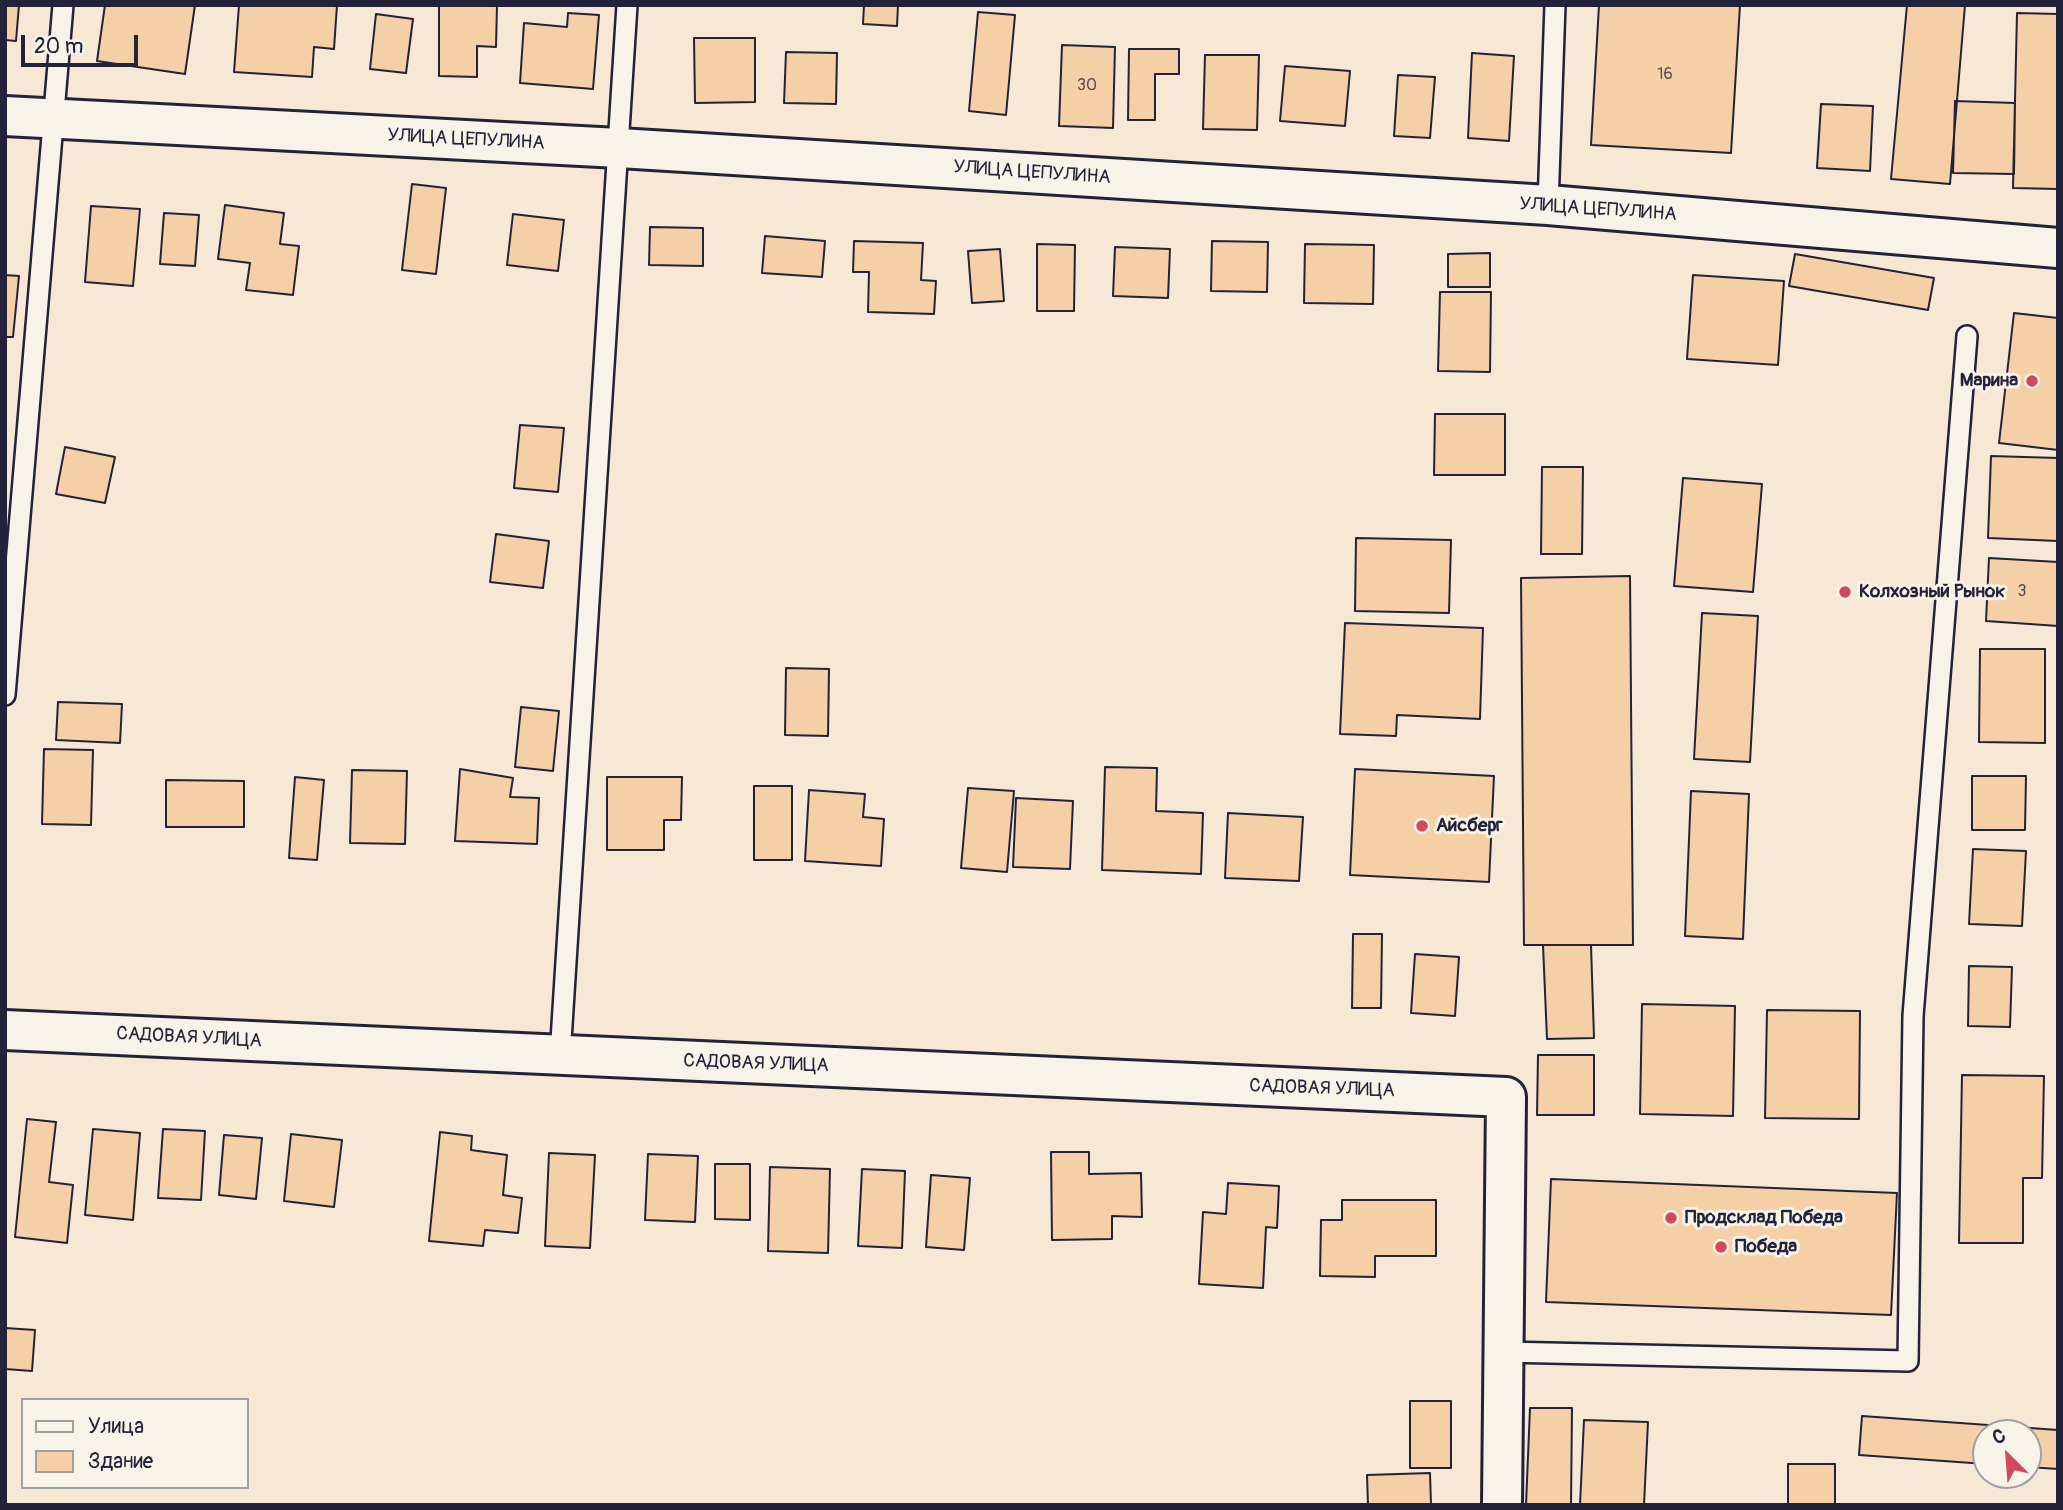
<!DOCTYPE html>
<meta charset="utf-8">
<style>
body{margin:0}
#map{position:relative;width:2063px;height:1510px;overflow:hidden;background:#f6e8d4;font-family:Pangolin,sans-serif}
canvas{display:block}
.frame{position:absolute;inset:0;border:7px solid #22223b;pointer-events:none}
.legend{position:absolute;left:21px;top:1398px;width:228px;height:91px;box-sizing:border-box;background:#f7f3e8;border:2px solid #a29fa3;margin:0;padding:9px 12px;list-style:none;font-size:21px;color:#22223b}
.legend li{display:flex;align-items:center;gap:14px;height:35px}
.legend b{width:35px;border:2px solid #a29fa3}
.north{position:absolute;left:1972px;top:1419px;width:70px;height:70px;box-sizing:border-box;background:#f7f3e8;border:2px solid #a29fa3;border-radius:50%;rotate:335deg;font-size:19px;font-weight:700;line-height:28px;text-align:center;color:#22223b}
.north::after{content:'';display:block;margin:auto;width:24px;height:32px;background:#d1495b;clip-path:polygon(50% 0,100% 100%,50% 72%,0 100%)}
.scale{position:absolute;left:21px;top:35px;width:117px;height:32px;box-sizing:border-box;border:4px solid #22223b;border-top:0;padding-left:9px;font-size:21px;line-height:24px;white-space:nowrap;color:#22223b;-webkit-text-stroke:5px #f7f3e8;paint-order:stroke}
</style>
<div id="map">
<canvas width="2063" height="1510"></canvas>
<div class="frame"></div>
<ul class="legend">
<li><b style="height:9px;background:#f7f3e8"></b>Улица</li>
<li><b style="height:19px;background:#f5cfa5"></b>Здание</li>
</ul>
<div class="north">С</div>
<div class="scale">20 m</div>
</div>
<script>
const context = document.querySelector('canvas').getContext('2d');
context.lineJoin = 'round';
function fillPath(path, color) {
  context.fillStyle = color;
  context.fill(path, 'evenodd');
}
function strokePath(path, color, width, dash) {
  context.strokeStyle = color;
  context.lineWidth = width;
  context.lineCap = dash ? 'butt' : 'round';
  context.setLineDash(dash || []);
  context.stroke(path);
}
function write(font, color, halo, rows, align = 'center') {
  context.font = font + ' Pangolin,sans-serif';
  context.lineWidth = 6;
  context.setLineDash([]);
  context.textBaseline = 'middle';
  context.strokeStyle = halo;
  context.fillStyle = color;
  for (const [text, x, y, turn = 0] of rows) {
    context.save();
    context.translate(x, y);
    context.rotate((+turn || 0) * Math.PI / 180);
    context.textAlign = isNaN(turn) ? turn : align;
    if (halo) context.strokeText(text, 0, 0);
    context.fillText(text, 0, 0);
    context.restore();
  }
}
const building = new Path2D(`
 M 5,5 L 19,5 L 16,41 L 5,40 Z
 M 105,5 L 195,5 L 185,74 L 97,61 Z
 M 239,5 L 337,5 L 334,49 L 314,47 L 312,77 L 234,72 Z
 M 439,5 L 497,5 L 496,47 L 477,46 L 477,77 L 439,76 Z
 M 864,5 L 898,5 L 897,26 L 863,24 Z
 M 1599,5 L 1740,5 L 1731,153 L 1591,145 Z
 M 1907,5 L 1965,5 L 1950,184 L 1891,179 Z
 M 978,12 L 1015,15 L 1006,115 L 969,111 Z
 M 568,13 L 599,15 L 593,89 L 520,83 L 524,23 L 567,27 Z
 M 2017,13 L 2058,14 L 2058,189 L 2013,188 Z
 M 376,14 L 413,19 L 406,73 L 370,69 Z
 M 694,38 L 755,38 L 755,102 L 695,103 Z
 M 1062,45 L 1115,47 L 1113,128 L 1059,126 Z
 M 1129,49 L 1179,49 L 1179,74 L 1155,74 L 1155,120 L 1128,120 Z
 M 786,52 L 837,53 L 836,104 L 784,103 Z
 M 1472,53 L 1514,56 L 1509,141 L 1468,138 Z
 M 1205,55 L 1259,55 L 1257,130 L 1203,129 Z
 M 1285,66 L 1350,71 L 1345,126 L 1280,121 Z
 M 1398,75 L 1435,77 L 1430,138 L 1394,136 Z
 M 1955,101 L 2015,103 L 2014,174 L 1953,173 Z
 M 1821,104 L 1873,106 L 1870,171 L 1817,168 Z
 M 412,184 L 446,188 L 436,274 L 402,270 Z
 M 225,205 L 284,213 L 280,244 L 299,246 L 293,295 L 246,290 L 250,263 L 218,259 Z
 M 91,206 L 140,209 L 133,286 L 85,282 Z
 M 164,213 L 199,215 L 195,266 L 160,264 Z
 M 513,214 L 564,220 L 558,271 L 507,265 Z
 M 650,227 L 703,228 L 703,266 L 649,265 Z
 M 765,236 L 825,241 L 822,277 L 762,273 Z
 M 854,241 L 923,243 L 921,280 L 936,281 L 934,314 L 868,312 L 869,272 L 853,272 Z
 M 1212,241 L 1268,242 L 1267,292 L 1211,291 Z
 M 1037,244 L 1075,245 L 1074,311 L 1037,311 Z
 M 1305,244 L 1374,245 L 1373,304 L 1304,303 Z
 M 1115,247 L 1170,249 L 1168,298 L 1113,296 Z
 M 1000,249 L 1004,301 L 972,303 L 968,251 Z
 M 1490,253 L 1490,287 L 1448,287 L 1448,254 Z
 M 1795,254 L 1934,278 L 1928,310 L 1789,286 Z
 M 5,275 L 19,276 L 13,337 L 5,337 Z
 M 1693,275 L 1784,281 L 1778,365 L 1687,359 Z
 M 1440,292 L 1491,292 L 1490,372 L 1438,371 Z
 M 2014,313 L 2058,318 L 2058,450 L 1999,443 Z
 M 1435,414 L 1505,414 L 1505,475 L 1434,475 Z
 M 520,425 L 564,428 L 558,492 L 514,488 Z
 M 65,447 L 115,457 L 105,503 L 56,494 Z
 M 1991,456 L 2058,458 L 2058,541 L 1988,538 Z
 M 1542,467 L 1583,467 L 1582,554 L 1541,554 Z
 M 1683,478 L 1762,484 L 1753,592 L 1674,586 Z
 M 496,534 L 549,541 L 543,588 L 490,582 Z
 M 1356,538 L 1451,540 L 1449,613 L 1355,611 Z
 M 1989,558 L 2058,562 L 2058,626 L 1986,621 Z
 M 1630,576 L 1633,945 L 1524,945 L 1521,578 Z
 M 1702,613 L 1758,616 L 1750,762 L 1694,759 Z
 M 1345,623 L 1483,628 L 1480,719 L 1397,715 L 1396,736 L 1340,734 Z
 M 1980,649 L 2045,649 L 2045,743 L 1979,742 Z
 M 786,668 L 829,669 L 828,736 L 785,735 Z
 M 58,702 L 122,704 L 120,743 L 56,740 Z
 M 521,707 L 559,711 L 553,771 L 515,767 Z
 M 44,749 L 93,750 L 91,825 L 42,824 Z
 M 1105,767 L 1157,768 L 1156,811 L 1203,813 L 1201,874 L 1102,870 Z
 M 460,769 L 513,778 L 510,797 L 539,798 L 537,844 L 455,841 Z
 M 1355,769 L 1494,776 L 1489,882 L 1350,875 Z
 M 352,770 L 407,771 L 405,844 L 350,843 Z
 M 1972,776 L 2026,776 L 2025,830 L 1972,830 Z
 M 295,777 L 324,780 L 317,860 L 289,858 Z
 M 607,777 L 682,777 L 681,820 L 664,820 L 664,850 L 607,850 Z
 M 166,780 L 244,781 L 244,827 L 166,827 Z
 M 754,786 L 792,786 L 792,860 L 754,860 Z
 M 968,788 L 1014,791 L 1007,872 L 961,868 Z
 M 809,790 L 865,794 L 863,817 L 884,819 L 881,866 L 805,861 Z
 M 1691,791 L 1749,794 L 1743,939 L 1685,936 Z
 M 1016,798 L 1073,801 L 1070,869 L 1013,867 Z
 M 1228,813 L 1303,817 L 1299,881 L 1225,878 Z
 M 1973,849 L 2026,851 L 2022,926 L 1969,924 Z
 M 1353,934 L 1382,934 L 1381,1008 L 1352,1008 Z
 M 1543,945 L 1591,945 L 1594,1038 L 1547,1039 Z
 M 1415,954 L 1459,957 L 1455,1016 L 1411,1013 Z
 M 1969,966 L 2012,967 L 2010,1027 L 1968,1026 Z
 M 1642,1004 L 1735,1006 L 1733,1116 L 1640,1114 Z
 M 1767,1010 L 1860,1011 L 1859,1119 L 1765,1118 Z
 M 1538,1055 L 1594,1055 L 1594,1115 L 1537,1115 Z
 M 1962,1075 L 2044,1076 L 2042,1178 L 2023,1178 L 2023,1243 L 1959,1243 Z
 M 27,1119 L 56,1122 L 49,1182 L 73,1185 L 67,1243 L 15,1237 Z
 M 93,1129 L 140,1133 L 133,1220 L 85,1215 Z
 M 163,1129 L 205,1131 L 201,1200 L 158,1198 Z
 M 440,1132 L 472,1136 L 471,1150 L 507,1155 L 503,1195 L 522,1198 L 518,1233 L 485,1230 L 483,1246 L 429,1241 Z
 M 291,1134 L 342,1140 L 334,1207 L 284,1201 Z
 M 224,1135 L 262,1138 L 256,1199 L 219,1195 Z
 M 1051,1152 L 1089,1152 L 1089,1174 L 1141,1173 L 1142,1217 L 1112,1216 L 1112,1239 L 1052,1240 Z
 M 549,1153 L 595,1155 L 590,1248 L 545,1246 Z
 M 648,1154 L 698,1156 L 695,1222 L 645,1220 Z
 M 715,1164 L 750,1164 L 750,1220 L 715,1219 Z
 M 770,1167 L 830,1169 L 828,1253 L 768,1251 Z
 M 862,1169 L 905,1171 L 902,1248 L 858,1246 Z
 M 931,1175 L 970,1178 L 964,1250 L 926,1247 Z
 M 1551,1179 L 1897,1193 L 1891,1315 L 1546,1302 Z
 M 1228,1183 L 1279,1186 L 1277,1228 L 1266,1227 L 1263,1288 L 1199,1284 L 1203,1212 L 1226,1214 Z
 M 1342,1200 L 1436,1200 L 1436,1256 L 1375,1256 L 1375,1277 L 1320,1276 L 1321,1220 L 1342,1220 Z
 M 5,1328 L 35,1330 L 32,1371 L 5,1369 Z
 M 1410,1401 L 1451,1401 L 1451,1468 L 1410,1468 Z
 M 1530,1408 L 1572,1408 L 1571,1505 L 1526,1505 Z
 M 1862,1416 L 2058,1430 L 2058,1469 L 2028,1467 L 2028,1433 L 1986,1433 L 1986,1464 L 1859,1455 Z
 M 1584,1420 L 1648,1422 L 1644,1505 L 1580,1505 Z
 M 1788,1464 L 1835,1464 L 1835,1505 L 1788,1505 Z
 M 1430,1473 L 1431,1505 L 1368,1505 L 1367,1475 Z`);
fillPath(building, '#f5cfa5');
strokePath(building, '#22223b', 2);
const lane = new Path2D(`
 M 1548,205 L 1555,5
 M 5,695 L 63,5
 M 560,1056 L 627,5
 M 1504,1352 L 1908,1361 L 1913,1016 L 1967,336`);
const street = new Path2D(`
 M 5,116 L 619,148 L 1548,205 L 2058,248
 M 5,1030 L 1506,1097 L 1502,1505`);
strokePath(lane, '#22223b', 24);
strokePath(street, '#22223b', 44);
strokePath(lane, '#f7f3e8', 19);
strokePath(street, '#f7f3e8', 38);
for (const [x, y, r, color] of [
 [2032,381,7,"#d1495b"],
 [1845,592,7,"#d1495b"],
 [1422,826,7,"#d1495b"],
 [1671,1218,7,"#d1495b"],
 [1721,1247,7,"#d1495b"]
]) {
  const dot = new Path2D();
  dot.arc(x, y, r, 0, 2 * Math.PI);
  context.fillStyle = color;
  context.fill(dot);
  strokePath(dot, '#f7f3e8', 2.5);
}
write('16px', '#574d56', null, [
 ["16",1665,75],
 ["30",1087,86],
 ["3",2022,592]
]);
write('19px', '#22223b', '#f7f3e8', [
 ["УЛИЦА ЦЕПУЛИНА",466,140,3],
 ["УЛИЦА ЦЕПУЛИНА",1032,173,4],
 ["УЛИЦА ЦЕПУЛИНА",1598,210,4],
 ["САДОВАЯ УЛИЦА",189,1038,3],
 ["САДОВАЯ УЛИЦА",756,1064,2],
 ["САДОВАЯ УЛИЦА",1322,1089,2]
]);
write('bold 19px', '#22223b', '#f7f3e8', [
 ["Марина",2018,381,"right"],
 ["Колхозный Рынок",1859,592],
 ["Айсберг",1436,826],
 ["Продсклад Победа",1685,1218],
 ["Победа",1735,1247]
], 'left');
</script>
